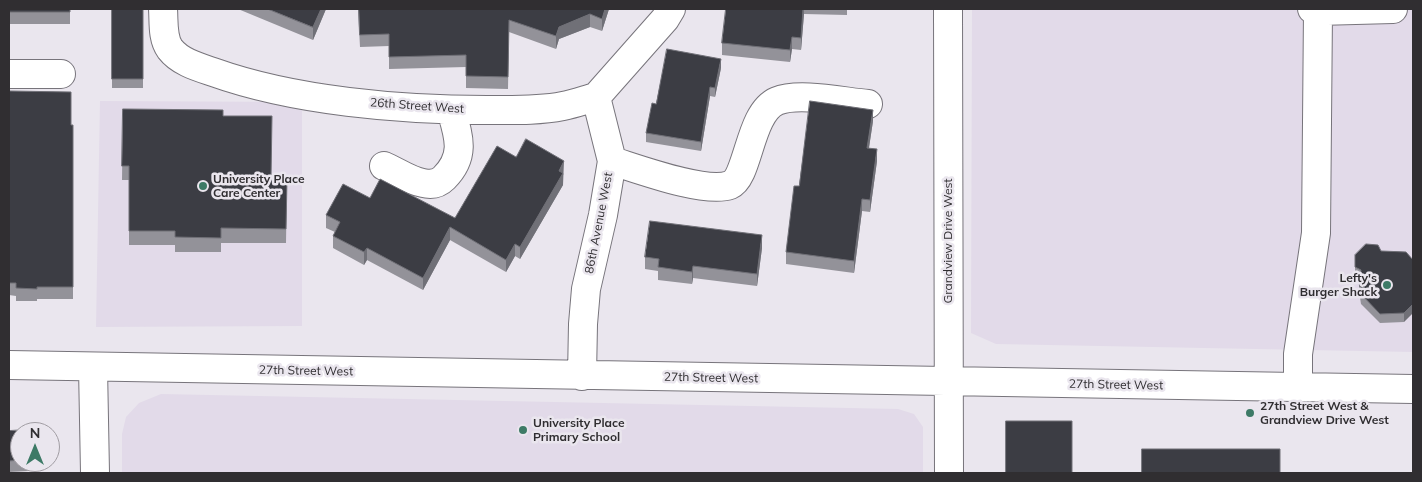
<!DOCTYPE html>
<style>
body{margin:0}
#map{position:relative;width:1422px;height:482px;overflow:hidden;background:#eae6ee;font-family:Mulish,sans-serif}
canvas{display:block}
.frame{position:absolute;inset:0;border:10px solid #302e31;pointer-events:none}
.north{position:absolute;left:10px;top:422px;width:50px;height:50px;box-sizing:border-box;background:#eae6ee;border:1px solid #a09ca2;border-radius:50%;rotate:0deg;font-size:14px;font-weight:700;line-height:20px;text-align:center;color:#302e31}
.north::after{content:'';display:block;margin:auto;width:18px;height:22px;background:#3d7a66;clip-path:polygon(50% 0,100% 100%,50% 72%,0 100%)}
</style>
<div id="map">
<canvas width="1422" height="482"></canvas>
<div class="frame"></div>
<div class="north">N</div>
</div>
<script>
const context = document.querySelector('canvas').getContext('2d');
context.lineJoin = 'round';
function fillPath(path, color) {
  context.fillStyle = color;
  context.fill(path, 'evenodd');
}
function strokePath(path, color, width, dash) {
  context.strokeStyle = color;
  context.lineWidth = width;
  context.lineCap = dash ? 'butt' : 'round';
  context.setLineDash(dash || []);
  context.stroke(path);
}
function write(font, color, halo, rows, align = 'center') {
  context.font = font + ' Mulish,sans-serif';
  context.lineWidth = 5;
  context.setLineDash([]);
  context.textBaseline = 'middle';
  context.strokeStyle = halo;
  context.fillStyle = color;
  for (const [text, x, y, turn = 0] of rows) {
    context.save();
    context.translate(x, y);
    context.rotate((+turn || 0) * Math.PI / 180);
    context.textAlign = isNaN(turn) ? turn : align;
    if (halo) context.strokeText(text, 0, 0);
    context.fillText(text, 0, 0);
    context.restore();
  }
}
fillPath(new Path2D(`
 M 972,9 L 1413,9 L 1413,352 L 996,344 L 971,333 Z
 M 100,101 L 302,102 L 302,326 L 96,327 Z
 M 161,394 L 898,409 L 914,414 L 923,427 L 923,473 L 122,473 L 122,434 L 126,417 L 139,403 Z`), '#e2dae9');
const minor = new Path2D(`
 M 163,9 C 164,22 162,38 170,49 C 180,62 198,67 213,72 C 294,101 401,110 487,110 C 512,110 538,111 563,106 C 574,104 585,100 596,97
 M 948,9 L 949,473
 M 1312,9 L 1318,11 L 1393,9
 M 9,74 L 61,74
 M 596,97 L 665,19 L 671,9
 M 612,161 C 638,169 705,194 730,185 C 749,177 749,113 777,101 C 799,92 844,102 868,104
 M 384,166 C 396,171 410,181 423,183 C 431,185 438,184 444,178 C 466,156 459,137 451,110
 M 9,365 L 1413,389
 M 93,367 L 95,473
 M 582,376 L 583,324 L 586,289 L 603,215 L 612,161 L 596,97
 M 1298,388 L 1298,354 L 1316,233 L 1318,11`);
strokePath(minor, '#77747b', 30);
strokePath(minor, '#fff', 28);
fillPath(new Path2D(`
 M 9,9 L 70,9 L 70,24 L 9,24 Z
 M 112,9 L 143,9 L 143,88 L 112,88 Z
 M 238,9 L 326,9 L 313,40 Z
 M 358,9 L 609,9 L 602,31 L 590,27 L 559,39 L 556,49 L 509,32 L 508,89 L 466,88 L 466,67 L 389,69 L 389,46 L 360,47 Z
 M 726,9 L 847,9 L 847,15 L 804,14 L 801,50 L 792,49 L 790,62 L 722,55 L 722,43 Z
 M 721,68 L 715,97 L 710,96 L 701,151 L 646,142 L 646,133 Z
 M 9,91 L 71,125 L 73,125 L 73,299 L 37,299 L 37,301 L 16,301 L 16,296 L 9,295 Z
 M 123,109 L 223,116 L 271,178 L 287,178 L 286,243 L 221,243 L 221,252 L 175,252 L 175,245 L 129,245 L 129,180 L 122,180 Z
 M 873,121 L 869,148 L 877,161 L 870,212 L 862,211 L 854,273 L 786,264 L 786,252 L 799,186 Z
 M 564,174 L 563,175 L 563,185 L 520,259 L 515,256 L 506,272 L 450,240 L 423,290 L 367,260 L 364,265 L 333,248 L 333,236 L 335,232 L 326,228 L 326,215 L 370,198 L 455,218 Z
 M 762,248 L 757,286 L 693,278 L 692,284 L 658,280 L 658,271 L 645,269 L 645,257 Z
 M 1381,251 L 1406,252 L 1404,322 L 1380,323 L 1361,304 L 1359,291 L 1360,278 L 1355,276 L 1355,255 Z
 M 9,431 L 20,432 L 20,462 L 29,462 L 29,471 L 9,472 Z`), '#939299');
fillPath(new Path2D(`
 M 321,9 L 326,9 L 313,40 L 313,27 Z
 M 605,9 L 609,9 L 602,31 L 602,19 Z
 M 803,9 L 804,9 L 804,14 L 801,50 L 801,38 Z
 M 590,14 L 590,27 L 559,39 L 556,49 L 556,36 L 559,27 Z
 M 792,37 L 792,49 L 790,62 L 790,50 Z
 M 721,59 L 721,68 L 715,97 L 715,88 Z
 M 710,87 L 710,96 L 701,151 L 701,142 Z
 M 873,110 L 873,121 L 867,160 L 867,148 Z
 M 877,149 L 877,161 L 870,212 L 870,200 Z
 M 564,161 L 563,185 L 520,259 L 520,247 Z
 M 862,199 L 862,211 L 854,273 L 854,261 Z
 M 450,227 L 450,240 L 423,290 L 423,278 Z
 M 762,235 L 762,248 L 757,286 L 757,274 Z
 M 515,244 L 515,256 L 506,272 L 506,260 Z
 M 367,248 L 367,260 L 364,265 L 364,252 Z
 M 693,266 L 693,278 L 692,284 L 692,272 Z
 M 1413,304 L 1413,313 L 1404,322 L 1404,313 Z`), '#707077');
const building = new Path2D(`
 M 9,9 L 70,9 L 70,12 L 9,12 Z
 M 112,9 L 143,9 L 143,79 L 112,79 Z
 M 268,9 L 321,9 L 313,27 Z
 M 359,9 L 605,9 L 602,19 L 590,14 L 559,27 L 556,36 L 509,20 L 508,77 L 466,76 L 466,55 L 389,57 L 389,34 L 360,35 Z
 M 726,9 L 803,9 L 801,38 L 792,37 L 790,50 L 722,43 Z
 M 667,49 L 721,59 L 715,88 L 710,87 L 701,142 L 646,133 L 652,103 L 656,104 Z
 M 9,91 L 71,92 L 71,125 L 73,125 L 73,287 L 37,287 L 37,289 L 16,288 L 16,283 L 9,283 Z
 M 810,101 L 873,110 L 867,148 L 877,149 L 870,200 L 862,199 L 854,261 L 786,252 L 794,186 L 799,186 Z
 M 123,109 L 223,110 L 223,116 L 272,116 L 271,178 L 287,178 L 286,229 L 221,228 L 221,238 L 175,237 L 175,231 L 129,231 L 129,166 L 122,166 Z
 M 526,139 L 564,161 L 559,171 L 563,173 L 520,247 L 515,244 L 506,260 L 450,227 L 423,278 L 367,248 L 364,252 L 333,236 L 340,222 L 326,215 L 343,184 L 370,198 L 380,179 L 455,218 L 497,146 L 516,157 Z
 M 650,221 L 762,235 L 757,274 L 693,266 L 692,272 L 658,267 L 659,259 L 645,257 Z
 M 1366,244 L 1378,245 L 1381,251 L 1406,252 L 1413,260 L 1413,304 L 1404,313 L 1380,314 L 1361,294 L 1359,282 L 1361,270 L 1355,267 L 1355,255 Z
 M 1006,421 L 1072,421 L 1072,473 L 1006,473 Z
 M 27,430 L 27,432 L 20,432 L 20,460 L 9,461 L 9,431 Z
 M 1142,449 L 1280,449 L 1280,473 L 1142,473 Z`);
fillPath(building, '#3c3d44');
strokePath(building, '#707077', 1);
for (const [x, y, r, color] of [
 [203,186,5,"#3d7a66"],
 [1387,285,5,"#3d7a66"],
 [1250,413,5,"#3d7a66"],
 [523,430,5,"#3d7a66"]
]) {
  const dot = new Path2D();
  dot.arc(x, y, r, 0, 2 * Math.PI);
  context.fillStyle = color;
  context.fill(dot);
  strokePath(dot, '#eae6ee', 2);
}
write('12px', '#302e31', '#eae6ee', [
 ["26th Street West",417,106,4],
 ["86th Avenue West",599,223,-79],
 ["Grandview Drive West",948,241,-90],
 ["27th Street West",306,371,1],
 ["27th Street West",711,378,1],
 ["27th Street West",1116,385,1]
]);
write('bold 12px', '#302e31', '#eae6ee', [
 ["University Place",213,179],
 ["Care Center",213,193],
 ["Lefty's",1377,278,"right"],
 ["Burger Shack",1377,292,"right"],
 ["27th Street West &",1260,406],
 ["Grandview Drive West",1260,420],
 ["University Place",533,423],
 ["Primary School",533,437]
], 'left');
</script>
